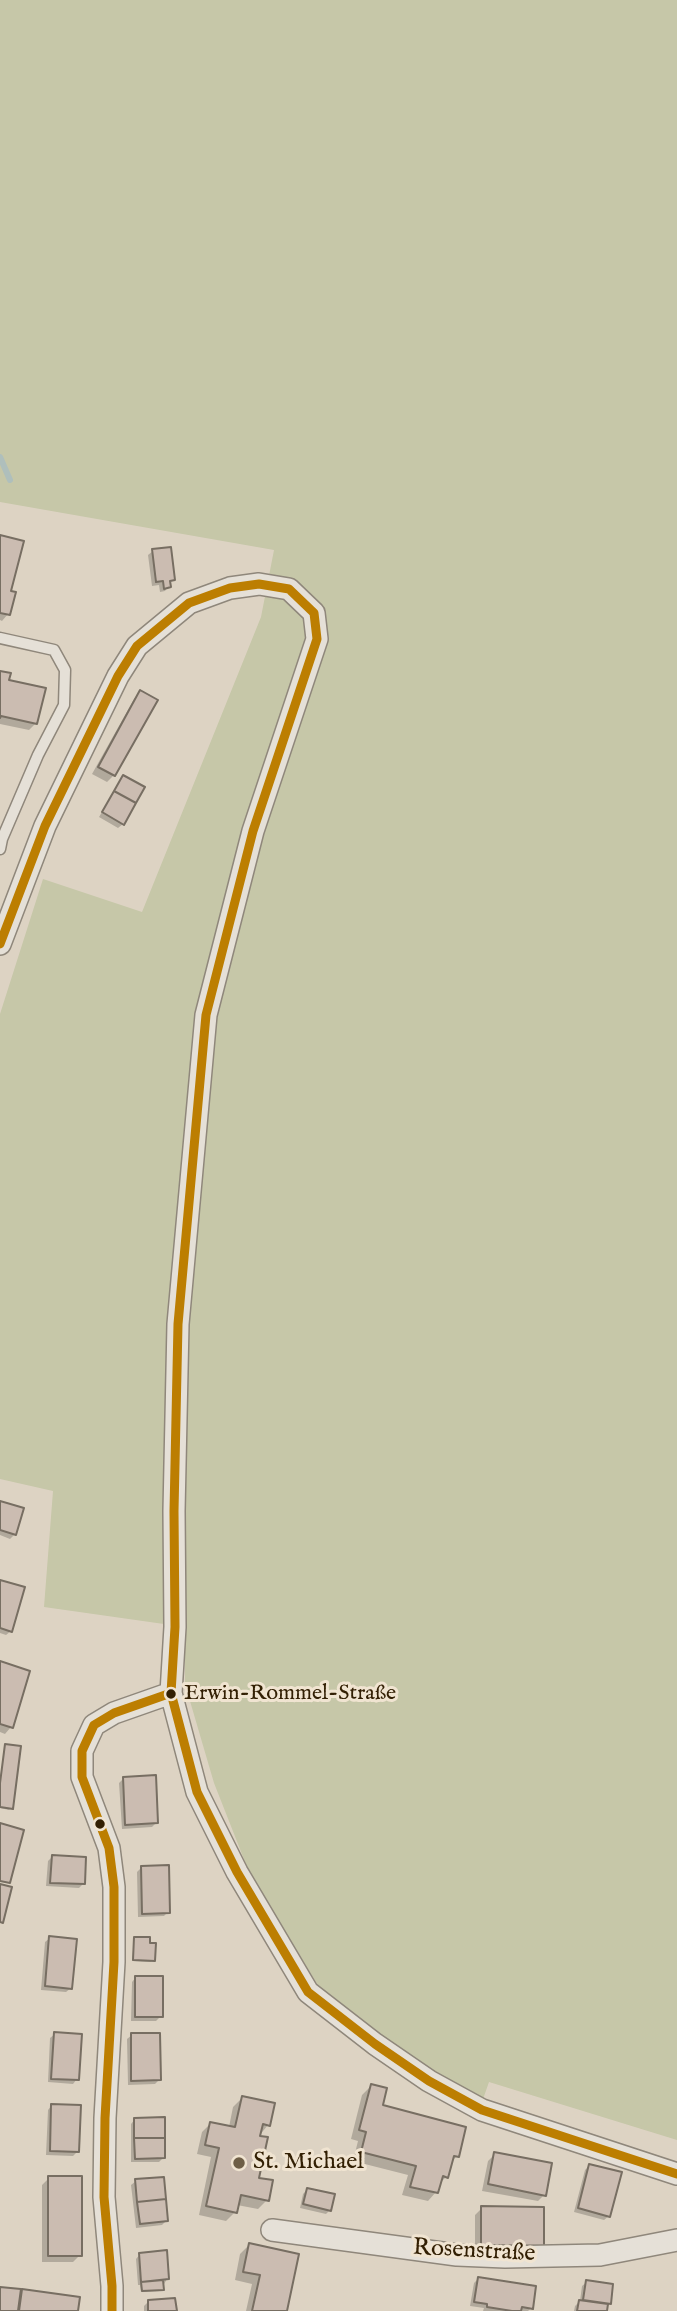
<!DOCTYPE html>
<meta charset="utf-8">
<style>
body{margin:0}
canvas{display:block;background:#ddd3c3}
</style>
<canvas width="677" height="2311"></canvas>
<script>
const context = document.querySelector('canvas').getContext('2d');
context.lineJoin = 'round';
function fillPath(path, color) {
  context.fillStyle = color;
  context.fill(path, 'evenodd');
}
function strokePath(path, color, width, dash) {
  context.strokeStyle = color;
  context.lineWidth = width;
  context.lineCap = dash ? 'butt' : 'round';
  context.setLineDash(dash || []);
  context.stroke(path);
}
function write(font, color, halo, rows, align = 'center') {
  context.font = font + ' "IM FELL English",serif';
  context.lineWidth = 6;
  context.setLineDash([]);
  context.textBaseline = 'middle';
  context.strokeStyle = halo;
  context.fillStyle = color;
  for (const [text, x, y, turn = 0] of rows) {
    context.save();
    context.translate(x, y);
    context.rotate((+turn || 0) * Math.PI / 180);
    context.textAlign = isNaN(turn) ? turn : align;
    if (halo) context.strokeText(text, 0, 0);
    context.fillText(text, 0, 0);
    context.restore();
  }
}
fillPath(new Path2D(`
 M 0,0 L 677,0 L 677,2140 L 489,2082 L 482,2102 L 381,2038 L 319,1987 L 249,1872 L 214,1783 L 185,1684 L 185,1627 L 44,1607 L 53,1491 L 0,1479 L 0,1014 L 43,879 L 142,912 L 261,617 L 274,550 L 0,502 Z`), '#c6c7a8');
fillPath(new Path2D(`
 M 0,537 L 9,592 L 8,614 L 2,621 L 0,620 Z
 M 153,551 L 173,579 L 165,591 L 160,592 L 159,585 L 152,586 L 148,555 Z
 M 0,673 L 36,723 L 29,730 L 0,724 Z
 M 140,692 L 114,775 L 107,782 L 92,774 L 134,699 Z
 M 123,777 L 123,824 L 118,828 L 99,817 Z
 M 0,1502 L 15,1534 L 10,1539 L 0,1535 Z
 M 0,1582 L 11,1631 L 6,1635 L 0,1633 Z
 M 0,1663 L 11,1727 L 5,1734 L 0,1732 Z
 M 6,1746 L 11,1808 L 9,1810 L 0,1808 L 0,1778 Z
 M 124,1778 L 156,1823 L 152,1827 L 122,1829 L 119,1783 Z
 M 52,1857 L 83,1884 L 79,1888 L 46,1886 L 48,1861 Z
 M 141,1868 L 168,1912 L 164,1916 L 138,1917 L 137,1872 Z
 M 50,1938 L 71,1988 L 66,1992 L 41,1990 L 45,1942 Z
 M 134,1939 L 153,1960 L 151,1962 L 132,1961 Z
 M 136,1977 L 161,2016 L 156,2021 L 131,2021 L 132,1982 Z
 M 55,2034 L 77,2079 L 73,2084 L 48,2082 L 50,2038 Z
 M 132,2035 L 159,2080 L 155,2084 L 128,2085 L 127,2039 Z
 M 371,2086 L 381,2107 L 457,2156 L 450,2163 L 446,2177 L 438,2185 L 436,2192 L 428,2201 L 402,2195 L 408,2175 L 353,2161 L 358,2141 L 351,2139 L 362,2095 Z
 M 242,2098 L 268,2125 L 258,2137 L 257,2179 L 267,2200 L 258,2209 L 237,2205 L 235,2212 L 226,2221 L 199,2215 L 211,2157 L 197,2154 L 202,2132 L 211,2123 L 229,2127 L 233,2107 Z
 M 52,2105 L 78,2151 L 73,2156 L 46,2155 L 48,2110 Z
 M 135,2119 L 164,2157 L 159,2162 L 131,2162 L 131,2124 Z
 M 495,2154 L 544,2195 L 538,2201 L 482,2191 L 488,2161 Z
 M 589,2166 L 609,2216 L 604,2220 L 574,2212 L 585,2170 Z
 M 49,2178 L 80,2255 L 73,2262 L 42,2262 L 42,2185 Z
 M 136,2181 L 166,2221 L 162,2225 L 136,2228 L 131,2185 Z
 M 307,2190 L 330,2210 L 326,2214 L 300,2208 L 303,2194 Z
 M 482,2208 L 542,2245 L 475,2251 L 475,2215 Z
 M 249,2245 L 285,2311 L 246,2311 L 252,2284 L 235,2280 L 240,2254 Z
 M 140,2254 L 167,2279 L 160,2291 L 141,2292 L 140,2285 L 138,2285 L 136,2259 Z
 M 478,2279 L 531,2308 L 528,2311 L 483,2311 L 484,2308 L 470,2306 L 474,2283 Z
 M 587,2282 L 611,2285 L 606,2311 L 574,2311 L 575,2306 L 580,2301 L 582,2286 Z
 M 148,2302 L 175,2311 L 144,2311 L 144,2306 Z`), '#0003');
strokePath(new Path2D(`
 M 0,457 L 10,480`), '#afbfbc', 6);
const building = new Path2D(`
 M 0,535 L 24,541 L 11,591 L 16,592 L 10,615 L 0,613 Z
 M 171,547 L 175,580 L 170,581 L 171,587 L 164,589 L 163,581 L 156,582 L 152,549 Z
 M 0,671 L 11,673 L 9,680 L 46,688 L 37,724 L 1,716 L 0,718 Z
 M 140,690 L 158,700 L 115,776 L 98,767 Z
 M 123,775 L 145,787 L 136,803 L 114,791 Z
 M 114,791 L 136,803 L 124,825 L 102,812 Z
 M 0,1501 L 24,1508 L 16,1535 L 0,1530 Z
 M 0,1580 L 25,1587 L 12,1632 L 0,1628 Z
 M 0,1661 L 30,1671 L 13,1728 L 0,1724 Z
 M 5,1744 L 21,1746 L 13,1809 L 0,1807 L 0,1783 Z
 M 156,1775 L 158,1823 L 125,1825 L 123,1777 Z
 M 0,1823 L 24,1830 L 10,1883 L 0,1881 Z
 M 52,1855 L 86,1857 L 85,1884 L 50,1883 Z
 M 169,1865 L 170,1913 L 142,1914 L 141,1866 Z
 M 0,1884 L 12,1887 L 3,1923 L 0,1922 Z
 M 49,1936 L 77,1939 L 72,1989 L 45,1986 Z
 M 134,1937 L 150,1937 L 150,1943 L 156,1943 L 155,1961 L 133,1960 Z
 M 135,1976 L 163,1976 L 163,2017 L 135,2017 Z
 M 54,2032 L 82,2034 L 79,2080 L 51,2079 Z
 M 131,2033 L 160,2033 L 161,2080 L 131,2081 Z
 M 371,2084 L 387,2088 L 383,2105 L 466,2127 L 459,2157 L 454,2156 L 448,2178 L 443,2176 L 438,2193 L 410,2187 L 416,2166 L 361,2152 L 366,2132 L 359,2130 Z
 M 242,2096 L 275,2103 L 270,2126 L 263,2124 L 260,2136 L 268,2137 L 259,2178 L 273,2180 L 269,2201 L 241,2195 L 237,2213 L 206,2206 L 219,2148 L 205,2145 L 210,2122 L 235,2127 Z
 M 51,2104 L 81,2105 L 79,2152 L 50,2151 Z
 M 165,2117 L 165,2138 L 134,2138 L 134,2118 Z
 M 134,2138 L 165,2138 L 165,2158 L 135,2159 Z
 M 494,2152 L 552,2163 L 546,2196 L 488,2184 Z
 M 589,2164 L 622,2172 L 610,2217 L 578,2208 Z
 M 48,2176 L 82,2176 L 82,2256 L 48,2256 Z
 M 164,2177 L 166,2199 L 137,2202 L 135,2179 Z
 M 307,2188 L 335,2194 L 331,2211 L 303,2204 Z
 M 166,2199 L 168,2221 L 140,2224 L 137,2202 Z
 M 481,2206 L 544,2207 L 544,2246 L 481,2245 Z
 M 249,2243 L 299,2254 L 287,2311 L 252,2311 L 260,2275 L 243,2272 Z
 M 167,2250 L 169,2279 L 141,2282 L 139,2253 Z
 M 478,2277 L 536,2286 L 533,2309 L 522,2307 L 521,2311 L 512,2311 L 487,2307 L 487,2304 L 474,2302 Z
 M 163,2280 L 164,2290 L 142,2291 L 141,2282 Z
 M 586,2280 L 613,2284 L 611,2304 L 583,2300 Z
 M 0,2287 L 21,2289 L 18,2311 L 0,2311 Z
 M 22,2289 L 80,2297 L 78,2311 L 19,2311 Z
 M 175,2298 L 177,2311 L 148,2311 L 148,2300 Z
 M 579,2300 L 608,2304 L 607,2311 L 577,2311 Z`);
fillPath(building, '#cbbcb1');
strokePath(building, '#776e62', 2);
const lane = new Path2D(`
 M 0,638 L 54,650 L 65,670 L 64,705 L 38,755 L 2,839 L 0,849`);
const street = new Path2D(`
 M 0,944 L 45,826 L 118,676 L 137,646 L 189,603 L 230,588 L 259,584 L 289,589 L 314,613 L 317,639 L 253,831 L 206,1015 L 178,1324 L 174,1511 L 175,1627 L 171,1693 L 197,1792 L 237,1872 L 308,1992 L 375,2044 L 429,2081 L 482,2110 L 677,2174
 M 272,2230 L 457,2255 L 505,2257 L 600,2255 L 677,2240
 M 112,2311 L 112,2286 L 104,2197 L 105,2118 L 114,1962 L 114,1887 L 109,1848 L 82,1777 L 82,1751 L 94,1725 L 114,1713 L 171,1693`);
strokePath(lane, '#8f877b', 13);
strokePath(street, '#8f877b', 24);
strokePath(lane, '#e5e0d7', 10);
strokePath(street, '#e5e0d7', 21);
strokePath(new Path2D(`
 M 0,944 L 45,826 L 118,676 L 137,646 L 189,603 L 230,588 L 259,584 L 289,589 L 314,613 L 317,639 L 253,831 L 206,1015 L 178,1324 L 174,1511 L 175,1627 L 171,1693 L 197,1792 L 237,1872 L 308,1992 L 375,2044 L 429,2081 L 482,2110 L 677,2174
 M 112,2311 L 112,2286 L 104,2197 L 105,2118 L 114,1962 L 114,1887 L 109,1848 L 82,1777 L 82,1751 L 94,1725 L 114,1713 L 171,1693`), '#bc7e01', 9);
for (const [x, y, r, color] of [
 [171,1694,6,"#321f03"],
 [100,1824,6,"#321f03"],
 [239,2163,7,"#6e5e46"]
]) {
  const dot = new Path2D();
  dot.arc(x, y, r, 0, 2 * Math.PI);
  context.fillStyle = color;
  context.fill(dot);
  strokePath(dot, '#f0e4d1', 2.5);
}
write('22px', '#321f03', '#f0e4d1', [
 ["Erwin-Rommel-Straße",184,1694]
], 'left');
write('24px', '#321f03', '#f0e4d1', [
 ["St. Michael",253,2163]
], 'left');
write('24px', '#321f03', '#f0e4d1', [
 ["Rosenstraße",474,2252,3]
]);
</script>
